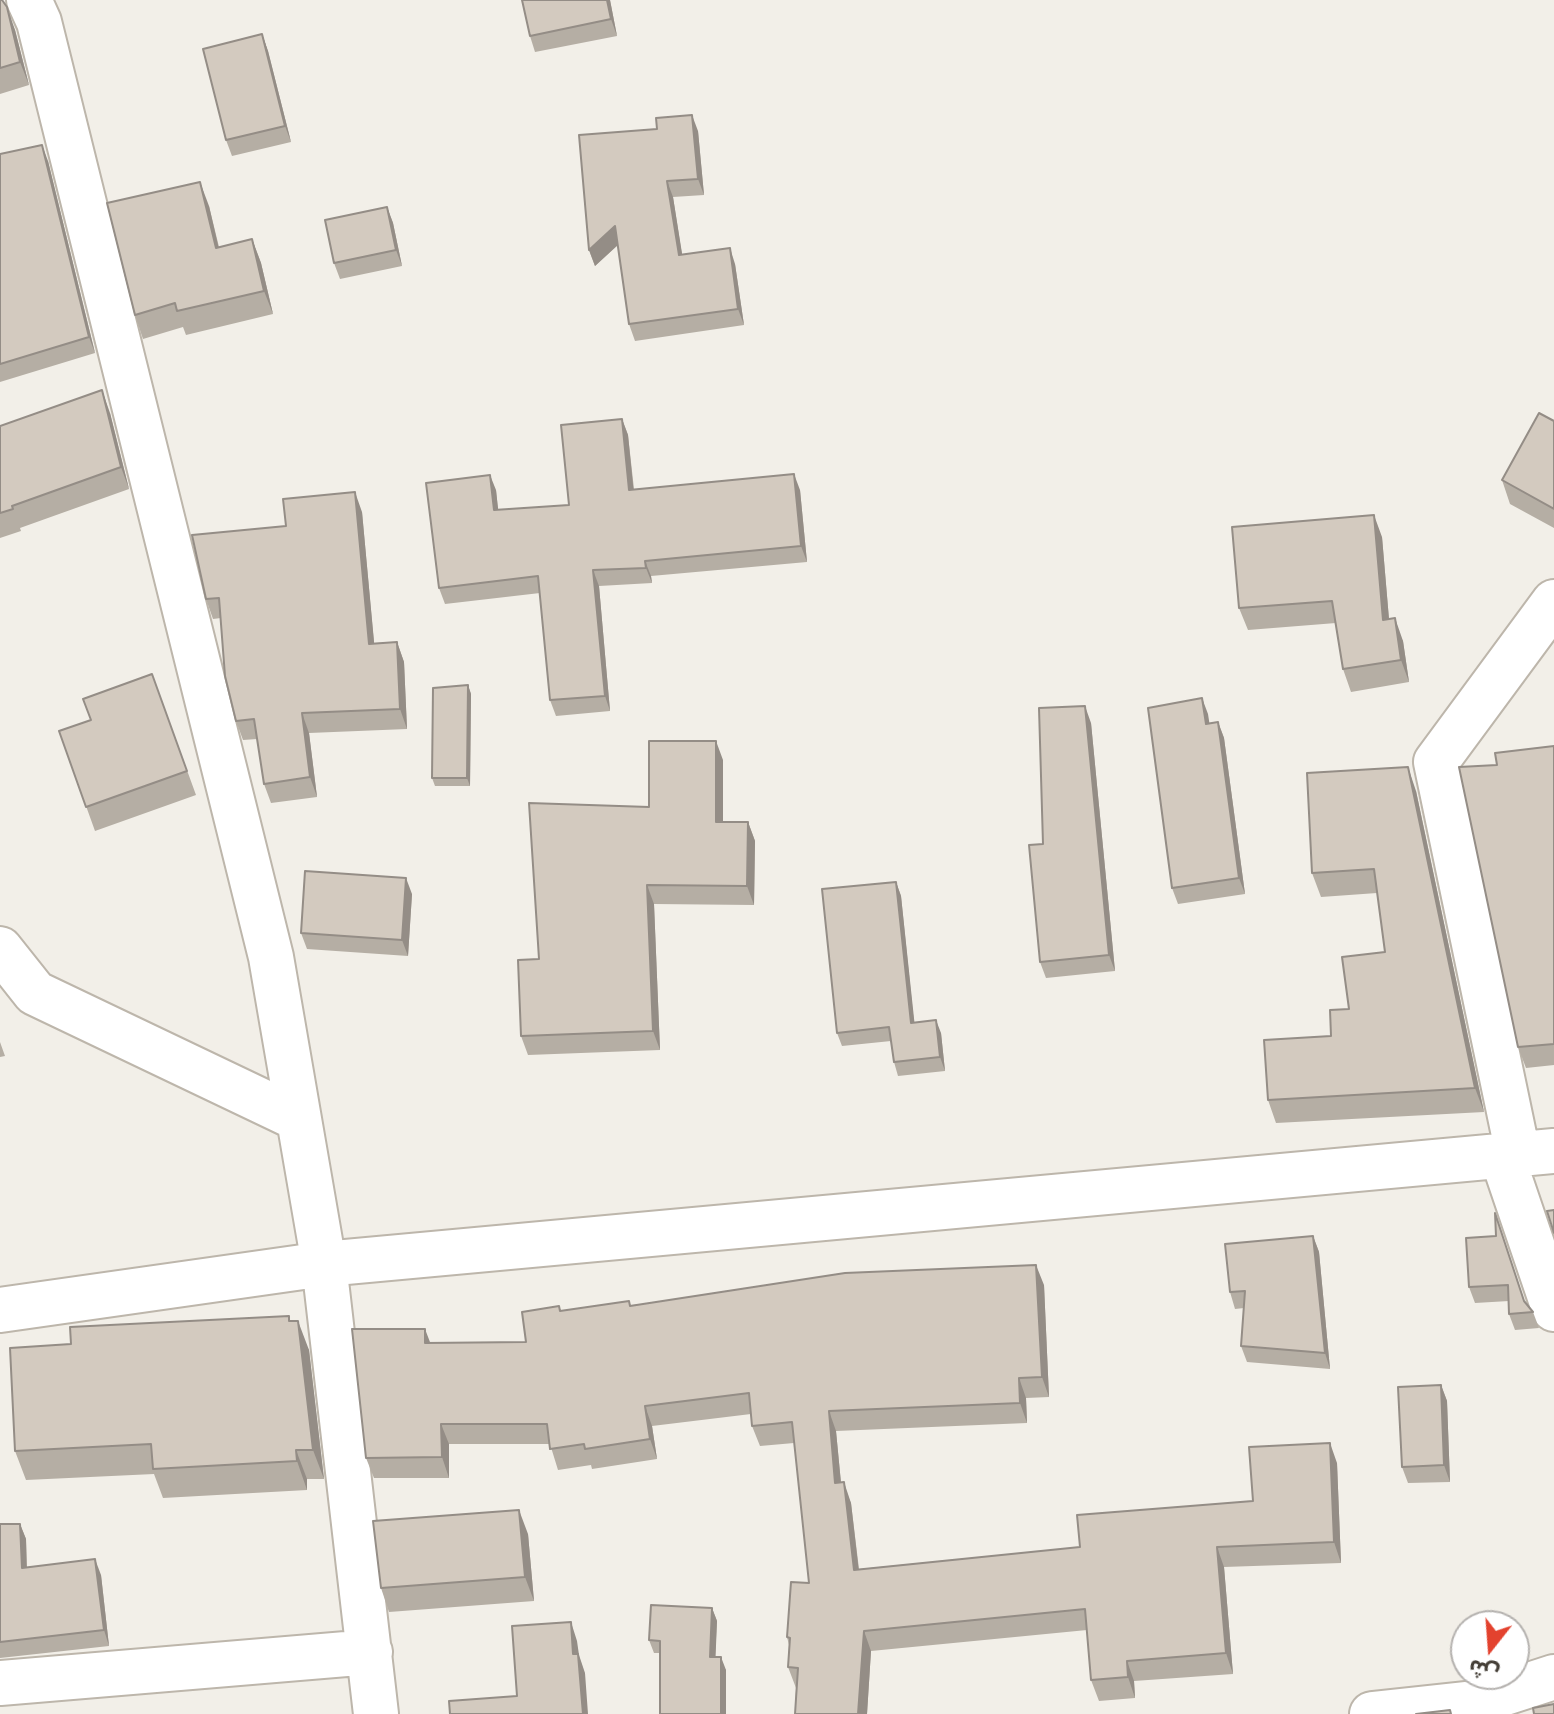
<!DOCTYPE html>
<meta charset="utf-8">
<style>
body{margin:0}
#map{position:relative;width:1554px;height:1714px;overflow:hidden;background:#f2efe8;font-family:"Golos Text","Noto Sans Arabic",sans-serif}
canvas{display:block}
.north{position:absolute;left:1450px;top:1610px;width:80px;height:80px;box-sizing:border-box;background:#fff;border:2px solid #b5b2af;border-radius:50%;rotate:197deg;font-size:22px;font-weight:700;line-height:32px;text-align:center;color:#453f37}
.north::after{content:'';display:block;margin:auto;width:28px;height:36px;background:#e3422e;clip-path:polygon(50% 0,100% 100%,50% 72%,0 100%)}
</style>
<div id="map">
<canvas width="1554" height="1714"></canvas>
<div class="north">ش</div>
</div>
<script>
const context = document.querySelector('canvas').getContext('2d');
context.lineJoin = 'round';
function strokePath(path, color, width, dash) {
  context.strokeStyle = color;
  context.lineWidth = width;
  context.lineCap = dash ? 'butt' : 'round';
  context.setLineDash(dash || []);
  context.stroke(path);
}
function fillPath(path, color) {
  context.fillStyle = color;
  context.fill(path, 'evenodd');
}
const minor = new Path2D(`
 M 29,0 L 39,22 L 271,957 L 324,1264 L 376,1714
 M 0,949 L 35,993 L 299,1119
 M 1518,1154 L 1436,762 L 1554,602
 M 1502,1156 L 1554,1309
 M 0,1310 L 324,1264 L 1554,1151
 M 0,1683 L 370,1652
 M 1372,1714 L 1474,1703 L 1554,1677`);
strokePath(minor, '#bdb6ab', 48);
strokePath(minor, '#fff', 44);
fillPath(new Path2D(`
 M 0,0 L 15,30 L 29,85 L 0,94 Z
 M 610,0 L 617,36 L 535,52 L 530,36 Z
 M 262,34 L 268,51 L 291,142 L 232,156 L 226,140 Z
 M 698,131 L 704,195 L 673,197 L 682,255 L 735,264 L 744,325 L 635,341 L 629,324 L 618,245 L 595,266 L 589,250 Z
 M 0,154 L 48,161 L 95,353 L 0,382 Z
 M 209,206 L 219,247 L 252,239 L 261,263 L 273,314 L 186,335 L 183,327 L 143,339 L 135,315 Z
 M 387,207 L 393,223 L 402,266 L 340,279 L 334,263 Z
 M 110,413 L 129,489 L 20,528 L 21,531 L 0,538 L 0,426 Z
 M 622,419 L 628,435 L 634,489 L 800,490 L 807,562 L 651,576 L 652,583 L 599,586 L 610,711 L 556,716 L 550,700 L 540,593 L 445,604 L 439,588 L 496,490 L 498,510 L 569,505 Z
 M 1554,421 L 1554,528 L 1510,504 L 1502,480 Z
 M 362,512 L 374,643 L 397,642 L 404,662 L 407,729 L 309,733 L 317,797 L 271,803 L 264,784 L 257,739 L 243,740 L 236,721 L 221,618 L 213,619 L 206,599 L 286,526 Z
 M 1382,537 L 1389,619 L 1403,641 L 1409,682 L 1351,692 L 1343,669 L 1336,623 L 1248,630 L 1239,608 Z
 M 152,674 L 196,795 L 95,831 L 59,731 L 91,720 Z
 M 468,685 L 471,694 L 470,786 L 435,786 L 432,778 Z
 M 1202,698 L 1209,723 L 1218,722 L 1224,738 L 1245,894 L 1178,904 L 1172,888 Z
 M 1091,723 L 1115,971 L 1046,978 L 1040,962 L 1043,844 Z
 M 1554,746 L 1554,1065 L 1526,1068 L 1518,1047 Z
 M 723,760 L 723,822 L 748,822 L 755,841 L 754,905 L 654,904 L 660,1050 L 528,1055 L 521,1036 L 539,959 L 649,807 Z
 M 1416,791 L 1484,1112 L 1276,1123 L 1268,1100 L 1331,1036 L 1385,952 L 1377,893 L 1321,897 L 1312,873 Z
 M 896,882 L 901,896 L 914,1023 L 941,1033 L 945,1071 L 898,1076 L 894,1062 L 891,1041 L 842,1046 L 837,1033 Z
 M 412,894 L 408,956 L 307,949 L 301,933 Z
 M 0,1042 L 5,1056 L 0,1057 Z
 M 1313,1236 L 1319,1252 L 1330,1369 L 1247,1362 L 1241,1346 L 1244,1308 L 1235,1309 L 1230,1292 Z
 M 1466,1238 L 1525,1302 L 1533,1312 L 1539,1328 L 1515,1330 L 1509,1314 L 1509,1301 L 1475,1303 L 1469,1287 Z
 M 1044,1285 L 1049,1397 L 1026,1398 L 1027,1423 L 836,1431 L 841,1483 L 851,1503 L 859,1569 L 1080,1547 L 1253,1501 L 1337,1463 L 1341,1563 L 1224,1567 L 1233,1674 L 1134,1681 L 1135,1698 L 1099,1701 L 1091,1680 L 1087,1630 L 871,1651 L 867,1714 L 795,1714 L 796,1688 L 788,1667 L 789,1645 L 787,1637 L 809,1583 L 794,1443 L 760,1446 L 752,1426 L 751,1414 L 652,1426 L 657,1459 L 592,1469 L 591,1465 L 558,1470 L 550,1444 L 449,1444 L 449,1478 L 374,1478 L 366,1458 L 430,1342 L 526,1342 L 559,1306 L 561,1311 L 631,1305 Z
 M 291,1321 L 309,1350 L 324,1479 L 307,1479 L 307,1490 L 163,1498 L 154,1474 L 26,1480 L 15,1451 L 71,1344 Z
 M 1441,1385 L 1447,1401 L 1450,1482 L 1408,1483 L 1402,1467 Z
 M 0,1524 L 20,1524 L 26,1539 L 27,1567 L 101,1575 L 109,1646 L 0,1658 Z
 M 528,1534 L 534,1601 L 389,1612 L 381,1588 Z
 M 712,1608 L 717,1621 L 715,1657 L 726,1670 L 726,1714 L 660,1714 L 660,1653 L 654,1653 L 649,1640 Z`), '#b5aea4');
fillPath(new Path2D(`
 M 607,0 L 610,0 L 617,36 L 611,19 Z
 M 7,7 L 15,30 L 29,85 L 20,62 Z
 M 262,34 L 268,51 L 291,142 L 285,126 Z
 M 692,115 L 698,131 L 704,195 L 698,179 Z
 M 42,145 L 48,161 L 95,353 L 89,337 Z
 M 667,181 L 673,197 L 685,272 L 679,255 Z
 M 200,182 L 209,206 L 224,271 L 216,248 Z
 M 387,207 L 393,223 L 402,266 L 396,250 Z
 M 615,226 L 621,242 L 595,266 L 589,250 Z
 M 252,239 L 261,263 L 273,314 L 264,291 Z
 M 730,248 L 735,264 L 744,325 L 738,309 Z
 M 102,390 L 110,413 L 129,489 L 121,467 Z
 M 622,419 L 628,435 L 635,505 L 629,490 Z
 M 794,474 L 800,490 L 807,562 L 801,546 Z
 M 490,475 L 496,490 L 500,526 L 494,510 Z
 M 355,492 L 362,512 L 376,663 L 369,644 Z
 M 1374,515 L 1382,537 L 1391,643 L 1383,620 Z
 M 645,561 L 651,576 L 652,583 L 646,568 Z
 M 593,570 L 599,586 L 610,711 L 605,696 Z
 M 1395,618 L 1403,641 L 1409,682 L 1401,660 Z
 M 397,642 L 404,662 L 407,729 L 400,709 Z
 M 468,685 L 471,694 L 470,786 L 467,778 Z
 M 1202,698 L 1208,714 L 1212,740 L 1206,724 Z
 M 1085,706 L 1091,723 L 1115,971 L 1109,955 Z
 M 302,713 L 309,733 L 317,797 L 310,777 Z
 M 1218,722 L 1224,738 L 1245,894 L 1239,878 Z
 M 716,741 L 723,760 L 723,840 L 716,822 Z
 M 1408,767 L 1416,791 L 1484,1112 L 1475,1088 Z
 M 748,822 L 755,841 L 754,905 L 747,886 Z
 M 406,878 L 412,894 L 408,956 L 402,940 Z
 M 896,882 L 901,896 L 916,1037 L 911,1023 Z
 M 647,885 L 654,904 L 660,1050 L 653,1031 Z
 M 936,1020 L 941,1033 L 945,1071 L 940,1057 Z
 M 1313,1236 L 1319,1252 L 1330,1369 L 1325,1353 Z
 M 1036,1265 L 1044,1285 L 1049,1397 L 1042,1377 Z
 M 298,1321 L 309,1350 L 324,1479 L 313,1450 Z
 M 425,1329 L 433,1350 L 425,1343 Z
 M 1019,1378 L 1026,1398 L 1027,1423 L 1020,1403 Z
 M 1441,1385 L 1447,1401 L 1450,1482 L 1444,1465 Z
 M 645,1406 L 652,1426 L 657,1459 L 650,1439 Z
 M 829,1411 L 836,1431 L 843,1504 L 835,1483 Z
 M 441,1424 L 449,1444 L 449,1478 L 442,1457 Z
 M 1330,1443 L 1337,1463 L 1341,1563 L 1334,1542 Z
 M 296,1450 L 307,1479 L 307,1490 L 297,1461 Z
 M 844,1482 L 851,1503 L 861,1590 L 854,1570 Z
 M 519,1510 L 528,1534 L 534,1601 L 525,1577 Z
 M 20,1524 L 26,1539 L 27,1583 L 22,1568 Z
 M 1217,1547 L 1224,1567 L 1233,1674 L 1226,1653 Z
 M 95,1559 L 101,1575 L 109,1646 L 104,1630 Z
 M 712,1608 L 717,1621 L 715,1670 L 710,1657 Z
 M 571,1622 L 577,1641 L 579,1655 L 585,1673 L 588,1714 L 583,1714 L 573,1654 Z
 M 864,1631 L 871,1651 L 867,1714 L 858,1714 Z
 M 721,1657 L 726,1670 L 726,1714 L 721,1714 Z
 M 1127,1661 L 1134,1681 L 1135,1698 L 1128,1677 Z`), '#948d86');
const building = new Path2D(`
 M 0,0 L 2,0 L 7,7 L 20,62 L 0,68 Z
 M 522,0 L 607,0 L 611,19 L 530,36 Z
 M 262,34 L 285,126 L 226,140 L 203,49 Z
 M 692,115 L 698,179 L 667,181 L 679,255 L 730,248 L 738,309 L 629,324 L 615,226 L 589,250 L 579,135 L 657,129 L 656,118 Z
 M 42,145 L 89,337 L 0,364 L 0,154 Z
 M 200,182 L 216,248 L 252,239 L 264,291 L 177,311 L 175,303 L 135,315 L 107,203 Z
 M 387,207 L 396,250 L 334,263 L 325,220 Z
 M 102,390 L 121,467 L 12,506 L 13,509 L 0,513 L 0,426 Z
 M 1539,413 L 1554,421 L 1554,509 L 1502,480 Z
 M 622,419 L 629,490 L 794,474 L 801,546 L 645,561 L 646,568 L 593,570 L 605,696 L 550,700 L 538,576 L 439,588 L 426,483 L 490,475 L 494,510 L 569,505 L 561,425 Z
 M 355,492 L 369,644 L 397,642 L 400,709 L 302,713 L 310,777 L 264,784 L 254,719 L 236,721 L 225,676 L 219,598 L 206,599 L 192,535 L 286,526 L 283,499 Z
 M 1374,515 L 1383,620 L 1395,618 L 1401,660 L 1343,669 L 1332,601 L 1239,608 L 1232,527 Z
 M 152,674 L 187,771 L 86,807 L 59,731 L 91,720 L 83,699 Z
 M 468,685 L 467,778 L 432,778 L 433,688 Z
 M 1202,698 L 1206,724 L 1218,722 L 1239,878 L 1172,888 L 1148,708 Z
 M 1085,706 L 1109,955 L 1040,962 L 1029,845 L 1043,844 L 1039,708 Z
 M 649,741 L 716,741 L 716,822 L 748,822 L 747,886 L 647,885 L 653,1031 L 521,1036 L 518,960 L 539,959 L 529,803 L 649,807 Z
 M 1554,746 L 1554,1044 L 1518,1047 L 1459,767 L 1497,765 L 1495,753 Z
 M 1408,767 L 1475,1088 L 1268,1100 L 1264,1040 L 1331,1036 L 1330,1010 L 1349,1009 L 1342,957 L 1385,952 L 1374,869 L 1312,873 L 1307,773 Z
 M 305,871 L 406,878 L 402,940 L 301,933 Z
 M 896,882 L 911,1023 L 936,1020 L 940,1057 L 894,1062 L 889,1027 L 837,1033 L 822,889 Z
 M 1554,1210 L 1554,1233 L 1547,1211 Z
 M 1495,1213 L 1524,1301 L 1533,1312 L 1509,1314 L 1508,1285 L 1469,1287 L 1466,1238 L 1496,1236 Z
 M 1313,1236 L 1325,1353 L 1241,1346 L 1245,1291 L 1230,1292 L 1225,1244 Z
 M 1036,1265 L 1042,1377 L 1019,1378 L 1020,1403 L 829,1411 L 835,1483 L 844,1482 L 854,1570 L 1080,1547 L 1077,1515 L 1253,1501 L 1249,1447 L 1330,1443 L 1334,1542 L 1217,1547 L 1226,1653 L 1127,1661 L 1128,1677 L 1091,1680 L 1085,1609 L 864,1631 L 858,1714 L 795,1714 L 798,1668 L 788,1667 L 790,1638 L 787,1637 L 791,1582 L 809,1583 L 792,1422 L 752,1426 L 749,1393 L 645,1406 L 650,1439 L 585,1449 L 584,1444 L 550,1449 L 547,1424 L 441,1424 L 442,1457 L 366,1458 L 352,1329 L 425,1329 L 425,1343 L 526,1342 L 522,1312 L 559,1306 L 560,1311 L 629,1301 L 630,1306 L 845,1273 Z
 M 289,1316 L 289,1321 L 298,1321 L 313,1450 L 296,1450 L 297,1461 L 153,1469 L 151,1444 L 15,1451 L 10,1348 L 71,1344 L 70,1327 Z
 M 1441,1385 L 1444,1465 L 1402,1467 L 1398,1387 Z
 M 519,1510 L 525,1577 L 381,1588 L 373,1521 Z
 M 0,1524 L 20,1524 L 22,1568 L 95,1559 L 104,1630 L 0,1642 Z
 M 651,1605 L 712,1608 L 710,1657 L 721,1657 L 721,1714 L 660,1714 L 660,1641 L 649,1640 Z
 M 571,1622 L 573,1654 L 578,1654 L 583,1714 L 450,1714 L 449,1701 L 517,1696 L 512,1626 Z
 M 1554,1704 L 1554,1714 L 1534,1714 L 1533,1708 Z
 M 1450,1710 L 1451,1714 L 1416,1714 Z`);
fillPath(building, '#d3cabf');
strokePath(building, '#948d86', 2);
</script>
